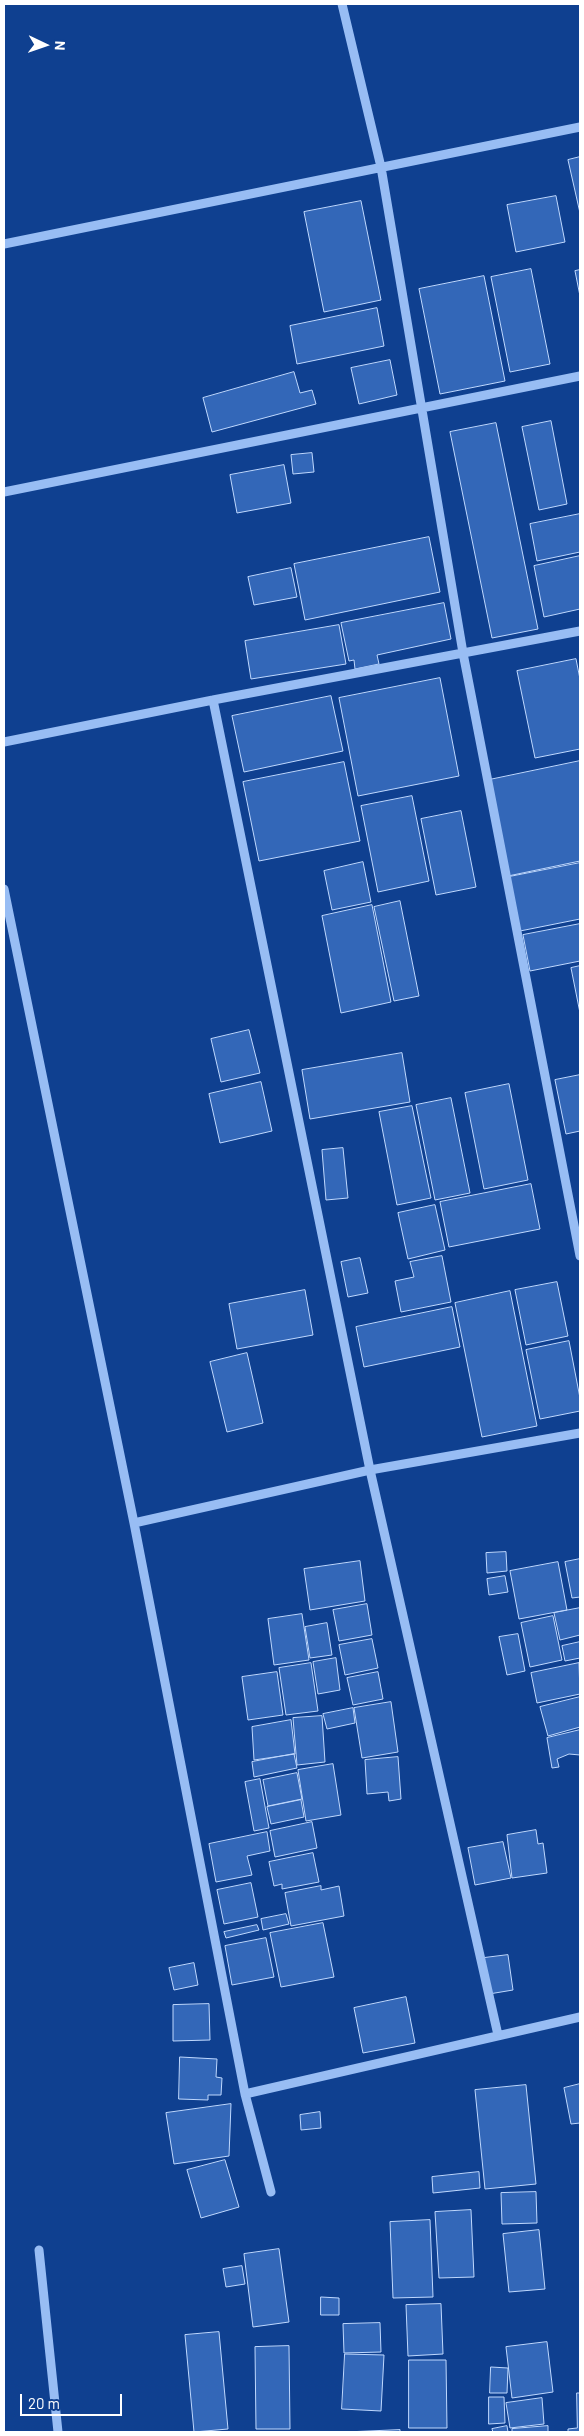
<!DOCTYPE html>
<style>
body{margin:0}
#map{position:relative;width:584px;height:2436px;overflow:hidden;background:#0f4090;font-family:Barlow,sans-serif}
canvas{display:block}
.frame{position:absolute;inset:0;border:5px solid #fff;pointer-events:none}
.north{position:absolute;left:20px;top:20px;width:50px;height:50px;-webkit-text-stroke:4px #0f4090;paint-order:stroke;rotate:93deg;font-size:14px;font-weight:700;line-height:20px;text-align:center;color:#fff}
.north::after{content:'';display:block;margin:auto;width:18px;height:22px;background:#fff;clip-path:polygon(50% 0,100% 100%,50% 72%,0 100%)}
.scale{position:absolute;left:20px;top:2394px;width:102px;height:22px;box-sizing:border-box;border:2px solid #fff;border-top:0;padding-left:6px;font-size:15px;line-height:18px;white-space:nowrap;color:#fff;-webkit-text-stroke:4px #0f4090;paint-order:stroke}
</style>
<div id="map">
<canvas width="584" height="2436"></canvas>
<div class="frame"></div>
<div class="north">N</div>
<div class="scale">20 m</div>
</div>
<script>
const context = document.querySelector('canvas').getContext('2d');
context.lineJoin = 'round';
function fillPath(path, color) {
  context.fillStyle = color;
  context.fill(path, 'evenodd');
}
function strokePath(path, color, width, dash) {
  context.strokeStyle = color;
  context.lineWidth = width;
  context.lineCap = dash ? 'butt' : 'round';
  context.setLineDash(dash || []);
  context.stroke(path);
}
const building = new Path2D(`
 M 580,157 L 580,213 L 568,160 Z
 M 556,196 L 565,242 L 516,252 L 507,205 Z
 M 361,201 L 381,300 L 324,312 L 304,212 Z
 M 531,269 L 550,364 L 510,372 L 491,277 Z
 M 580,270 L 580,296 L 575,271 Z
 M 484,276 L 505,381 L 440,394 L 419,289 Z
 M 377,308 L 384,346 L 297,364 L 290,326 Z
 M 390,360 L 397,395 L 359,404 L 351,368 Z
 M 294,372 L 300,393 L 312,390 L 316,404 L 212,432 L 203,398 Z
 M 551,421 L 567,504 L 539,510 L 522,427 Z
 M 496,423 L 538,629 L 492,638 L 450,432 Z
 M 312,453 L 314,472 L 293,474 L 291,455 Z
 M 284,465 L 291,503 L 237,513 L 230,475 Z
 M 580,514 L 580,552 L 537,561 L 530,524 Z
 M 429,537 L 440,592 L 305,620 L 294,564 Z
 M 580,556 L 580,609 L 544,617 L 534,566 Z
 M 291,568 L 297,597 L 254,605 L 248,577 Z
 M 444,603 L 451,639 L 377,655 L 379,664 L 355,669 L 354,660 L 349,661 L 341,623 Z
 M 339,625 L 346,664 L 251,679 L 245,641 Z
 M 576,659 L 580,679 L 580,749 L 535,758 L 517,671 Z
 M 440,678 L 459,776 L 358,796 L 339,698 Z
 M 331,696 L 343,751 L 244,772 L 232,716 Z
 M 580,761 L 580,861 L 508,876 L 489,780 Z
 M 344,762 L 360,841 L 259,861 L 243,782 Z
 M 412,796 L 429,881 L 378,892 L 361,806 Z
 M 461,811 L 476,887 L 436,895 L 421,819 Z
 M 363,862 L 371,902 L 332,910 L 324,871 Z
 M 580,863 L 580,919 L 520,931 L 509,877 Z
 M 400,901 L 419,996 L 394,1001 L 374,907 Z
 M 372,905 L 391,1002 L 341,1013 L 322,916 Z
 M 580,924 L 580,961 L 530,971 L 523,935 Z
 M 580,966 L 580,1013 L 571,968 Z
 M 249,1030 L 260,1073 L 221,1082 L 211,1039 Z
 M 402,1053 L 410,1102 L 310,1119 L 302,1070 Z
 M 580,1075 L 580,1131 L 566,1134 L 555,1080 Z
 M 261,1082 L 272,1131 L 220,1143 L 209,1094 Z
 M 509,1084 L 528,1180 L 484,1189 L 465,1093 Z
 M 451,1098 L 470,1193 L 435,1200 L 416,1105 Z
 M 412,1106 L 431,1198 L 397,1205 L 379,1112 Z
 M 343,1148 L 348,1198 L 326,1200 L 322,1150 Z
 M 531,1184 L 540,1229 L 449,1247 L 440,1202 Z
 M 435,1205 L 445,1250 L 408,1259 L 398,1213 Z
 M 442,1256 L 451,1302 L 401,1312 L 395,1281 L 414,1277 L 410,1262 Z
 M 360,1258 L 368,1293 L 348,1297 L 341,1262 Z
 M 557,1282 L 568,1336 L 526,1345 L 515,1290 Z
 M 305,1290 L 313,1335 L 237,1349 L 229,1304 Z
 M 510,1291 L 537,1426 L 482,1437 L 455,1303 Z
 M 452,1307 L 460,1347 L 364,1367 L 356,1327 Z
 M 569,1341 L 580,1398 L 580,1411 L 540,1419 L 526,1350 Z
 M 247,1353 L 263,1423 L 227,1432 L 210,1362 Z
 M 506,1552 L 507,1571 L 487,1573 L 486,1553 Z
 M 580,1559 L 580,1597 L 572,1598 L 565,1562 Z
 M 360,1561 L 365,1601 L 310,1610 L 304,1569 Z
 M 558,1562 L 567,1610 L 519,1619 L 510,1571 Z
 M 505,1576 L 508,1592 L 489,1595 L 487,1579 Z
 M 367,1604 L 372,1635 L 339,1641 L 333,1610 Z
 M 580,1608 L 580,1635 L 560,1640 L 554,1613 Z
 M 302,1614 L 309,1660 L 274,1665 L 268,1619 Z
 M 553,1616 L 562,1660 L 530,1667 L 521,1623 Z
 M 327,1623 L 332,1655 L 310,1658 L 305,1627 Z
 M 518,1634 L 525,1671 L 507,1675 L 499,1637 Z
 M 372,1639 L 378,1668 L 345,1675 L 339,1645 Z
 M 580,1642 L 580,1658 L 565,1661 L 562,1646 Z
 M 336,1658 L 340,1690 L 318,1694 L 313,1662 Z
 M 311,1663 L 318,1711 L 286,1715 L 279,1668 Z
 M 579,1663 L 580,1694 L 537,1703 L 531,1673 Z
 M 277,1672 L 283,1715 L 248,1720 L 242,1677 Z
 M 378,1672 L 383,1699 L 353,1705 L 347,1678 Z
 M 580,1697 L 580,1727 L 548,1736 L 540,1707 Z
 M 391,1702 L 398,1752 L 362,1758 L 354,1708 Z
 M 353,1708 L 355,1723 L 327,1729 L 323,1714 Z
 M 322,1716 L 325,1762 L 297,1765 L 293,1718 Z
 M 291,1720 L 295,1754 L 254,1760 L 252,1727 Z
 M 580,1730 L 580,1755 L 569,1754 L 557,1759 L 559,1767 L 552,1768 L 547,1738 Z
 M 294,1754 L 297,1768 L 254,1777 L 252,1762 Z
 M 398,1757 L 401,1799 L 389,1801 L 388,1792 L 367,1794 L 365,1760 Z
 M 333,1764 L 341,1815 L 306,1821 L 298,1770 Z
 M 297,1773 L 302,1799 L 268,1806 L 263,1780 Z
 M 260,1779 L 269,1828 L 254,1831 L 245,1782 Z
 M 301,1800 L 304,1817 L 271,1824 L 267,1807 Z
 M 312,1822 L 317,1848 L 275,1857 L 270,1831 Z
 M 536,1830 L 538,1844 L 543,1843 L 547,1873 L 512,1878 L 507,1835 Z
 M 267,1832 L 270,1851 L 247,1856 L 252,1875 L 216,1882 L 209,1844 Z
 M 503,1842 L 511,1878 L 475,1885 L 468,1848 Z
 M 313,1853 L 319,1882 L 282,1889 L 282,1884 L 274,1886 L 269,1862 Z
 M 251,1883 L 258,1917 L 224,1924 L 217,1890 Z
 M 321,1886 L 321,1890 L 339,1886 L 344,1916 L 291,1926 L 285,1893 Z
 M 286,1914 L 289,1924 L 263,1930 L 261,1919 Z
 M 323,1923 L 334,1977 L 281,1987 L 270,1933 Z
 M 257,1925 L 259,1930 L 226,1938 L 224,1932 Z
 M 266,1938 L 274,1977 L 232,1985 L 225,1946 Z
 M 508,1955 L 513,1990 L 489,1994 L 484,1958 Z
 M 194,1963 L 198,1985 L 174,1990 L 169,1968 Z
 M 406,1997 L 415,2043 L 363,2053 L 354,2008 Z
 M 209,2004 L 210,2040 L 173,2041 L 173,2005 Z
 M 180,2057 L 217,2059 L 216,2077 L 222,2078 L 221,2095 L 208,2095 L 208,2100 L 179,2099 Z
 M 580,2084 L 580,2123 L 571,2124 L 564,2088 Z
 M 526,2085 L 536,2184 L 485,2189 L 475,2090 Z
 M 231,2104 L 229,2156 L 174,2164 L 166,2113 Z
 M 320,2112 L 321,2128 L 301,2130 L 300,2115 Z
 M 225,2160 L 239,2207 L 201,2218 L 187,2170 Z
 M 479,2172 L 480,2188 L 433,2193 L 432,2177 Z
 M 536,2192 L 537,2223 L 502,2224 L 501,2193 Z
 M 471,2210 L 474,2277 L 439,2278 L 435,2212 Z
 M 430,2220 L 433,2297 L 393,2298 L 390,2222 Z
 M 539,2230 L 545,2289 L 509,2292 L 503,2234 Z
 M 279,2249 L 289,2322 L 253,2327 L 244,2254 Z
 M 242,2266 L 245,2284 L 226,2287 L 223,2269 Z
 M 321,2297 L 339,2298 L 339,2315 L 321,2315 Z
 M 441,2304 L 443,2354 L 408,2356 L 406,2305 Z
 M 380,2323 L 381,2352 L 344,2353 L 343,2324 Z
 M 219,2332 L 228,2429 L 194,2432 L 185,2335 Z
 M 547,2342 L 553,2392 L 512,2398 L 506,2347 Z
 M 289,2346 L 290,2429 L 256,2429 L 255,2347 Z
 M 345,2354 L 384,2355 L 381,2411 L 342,2409 Z
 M 409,2360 L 446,2360 L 447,2428 L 409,2428 Z
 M 491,2367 L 508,2368 L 507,2393 L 490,2393 Z
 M 577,2393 L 580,2393 L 580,2432 L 568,2432 L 568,2429 L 577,2428 Z
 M 489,2397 L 504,2397 L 505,2423 L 489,2424 Z
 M 542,2398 L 544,2424 L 510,2428 L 506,2403 Z
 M 507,2426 L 508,2432 L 493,2432 L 492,2429 Z
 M 548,2426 L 548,2432 L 512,2432 L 512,2429 Z
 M 400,2430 L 400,2432 L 346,2432 Z`);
fillPath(building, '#3367b8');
strokePath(building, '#bfd8fe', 1);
strokePath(new Path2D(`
 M 342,4 L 381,167 L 463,653 L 580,1256
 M 4,244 L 580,127
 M 4,492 L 580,376
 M 213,700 L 370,1470 L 498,2035
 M 4,742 L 213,700 L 580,631
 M 4,889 L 134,1523 L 245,2094 L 271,2192
 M 134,1523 L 370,1470 L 580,1433
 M 245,2094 L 580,2017
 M 39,2250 L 58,2432`), '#98bdf4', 9);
</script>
